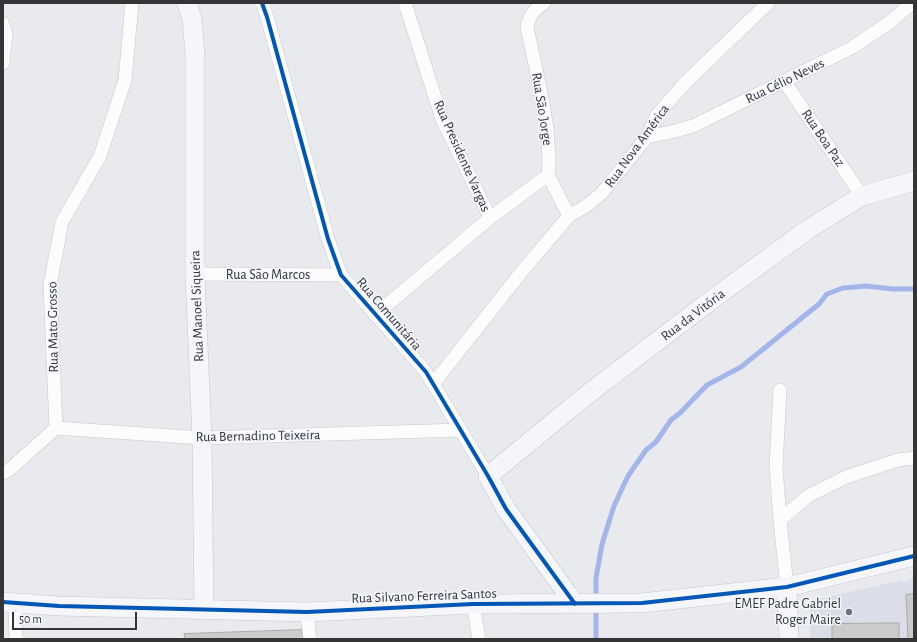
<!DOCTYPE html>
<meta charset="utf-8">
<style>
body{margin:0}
#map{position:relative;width:917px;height:642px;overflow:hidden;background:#e9eaee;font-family:"Alegreya Sans",sans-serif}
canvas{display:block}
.frame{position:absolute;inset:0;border:4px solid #343537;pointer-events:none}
.scale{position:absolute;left:12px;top:612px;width:125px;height:18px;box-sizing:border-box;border:2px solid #343537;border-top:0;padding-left:5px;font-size:12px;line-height:14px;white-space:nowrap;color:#343537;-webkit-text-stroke:3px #f4f6fd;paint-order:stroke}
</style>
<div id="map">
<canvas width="917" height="642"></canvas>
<div class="frame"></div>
<div class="scale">50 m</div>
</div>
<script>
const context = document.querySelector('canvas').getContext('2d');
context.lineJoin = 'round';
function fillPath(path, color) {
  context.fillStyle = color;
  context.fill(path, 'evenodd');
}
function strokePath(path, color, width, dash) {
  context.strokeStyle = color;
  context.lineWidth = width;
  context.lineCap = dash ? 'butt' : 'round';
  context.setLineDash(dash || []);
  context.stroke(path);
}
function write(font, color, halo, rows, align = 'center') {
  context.font = font + ' "Alegreya Sans",sans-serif';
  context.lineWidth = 3;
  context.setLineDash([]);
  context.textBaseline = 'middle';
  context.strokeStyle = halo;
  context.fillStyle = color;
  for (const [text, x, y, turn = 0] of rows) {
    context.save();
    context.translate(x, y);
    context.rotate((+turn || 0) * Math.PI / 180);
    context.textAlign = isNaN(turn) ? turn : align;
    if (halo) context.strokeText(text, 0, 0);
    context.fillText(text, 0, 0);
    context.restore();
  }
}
fillPath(new Path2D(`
 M 914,578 L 914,639 L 810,639 L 810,601 L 902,580 L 903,583 Z`), '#dbdee8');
strokePath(new Path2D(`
 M 596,639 L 596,578 L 602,544 L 614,506 L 628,476 L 646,450 L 656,442 L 671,420 L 680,413 L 707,385 L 741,367 L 751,359 L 819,304 L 827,294 L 843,288 L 866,286 L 893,289 L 914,289`), '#a4b5ea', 5);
const building = new Path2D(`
 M 914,594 L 914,639 L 908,639 L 906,595 Z
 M 886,623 L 899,623 L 899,639 L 832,639 L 832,624 Z
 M 302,630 L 304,639 L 185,639 L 184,634 Z`);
fillPath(building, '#cbcbcb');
strokePath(building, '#aaa', 1);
const street = new Path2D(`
 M 262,3 L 267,17 L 328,239 L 341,275 L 426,372 L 488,476
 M 405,3 L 442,119 L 490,218
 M 544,3 C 533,11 530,14 527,27 L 542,98 L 547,128 L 549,160 L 548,175 L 569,216
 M 3,24 L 6,34 L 3,63
 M 784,81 L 862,196
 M 647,137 L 671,132 L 693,126 L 853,47 L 890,22 L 912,3
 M 195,274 L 341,275
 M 375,315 L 490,218 L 548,175
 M 433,384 L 523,270 L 569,216 L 586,206 L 601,194 L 647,137 L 657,115 L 686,82 L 768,3
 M 780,390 L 776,466 L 780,520 L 787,587
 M 56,428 L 202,438 L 460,430
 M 3,473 L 9,470 L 56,428 L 50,285 L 62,222 L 100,156 L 125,80 L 132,3
 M 780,520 L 808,496 L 846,477 L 898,460 L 914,458
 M 15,603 L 16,639
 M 473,604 L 479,639
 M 307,612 L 310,639`);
const secondary = new Path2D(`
 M 187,3 L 192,19 L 195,55 L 195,274 L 202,438 L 204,610
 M 787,587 L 789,639
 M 3,602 L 59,606 L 307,612 L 473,604 L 642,603 L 787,587 L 914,556
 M 575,604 L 506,509 L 488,476 L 588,394 L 714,298 L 807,230 L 862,196 L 914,181`);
strokePath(street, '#c8c8cb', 14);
strokePath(secondary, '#c8c8cb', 20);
strokePath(street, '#fcfcfc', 13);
strokePath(secondary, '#f5f6f9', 19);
strokePath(new Path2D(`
 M 262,3 L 267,17 L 328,239 L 341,275 L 426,372 L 488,476 L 506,509 L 575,604
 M 3,602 L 59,606 L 307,612 L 473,604 L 642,603 L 787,587 L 914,556`), '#0057b8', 4);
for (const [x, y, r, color] of [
 [849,612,4,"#737477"]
]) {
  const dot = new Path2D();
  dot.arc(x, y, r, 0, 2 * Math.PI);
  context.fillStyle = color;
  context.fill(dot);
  strokePath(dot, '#f4f6fd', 1.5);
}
write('14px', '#343537', '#f4f6fd', [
 ["Rua Célio Neves",785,81,-26],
 ["Rua São Jorge",542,109,81],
 ["Rua Boa Paz",823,138,56],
 ["Rua Nova América",637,146,-54],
 ["Rua Presidente Vargas",462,156,66],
 ["Rua São Marcos",268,275],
 ["Rua Manoel Siqueira",197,306,-92],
 ["Rua Comunitária",389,314,49],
 ["Rua da Vitória",693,315,-37],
 ["Rua Mato Grosso",53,327,-91],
 ["Rua Bernadino Teixeira",258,436,-1],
 ["Rua Silvano Ferreira Santos",424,596,-2]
]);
write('14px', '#343537', '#f4f6fd', [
 ["EMEF Padre Gabriel",841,604],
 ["Roger Maire",841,620]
], 'right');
</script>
